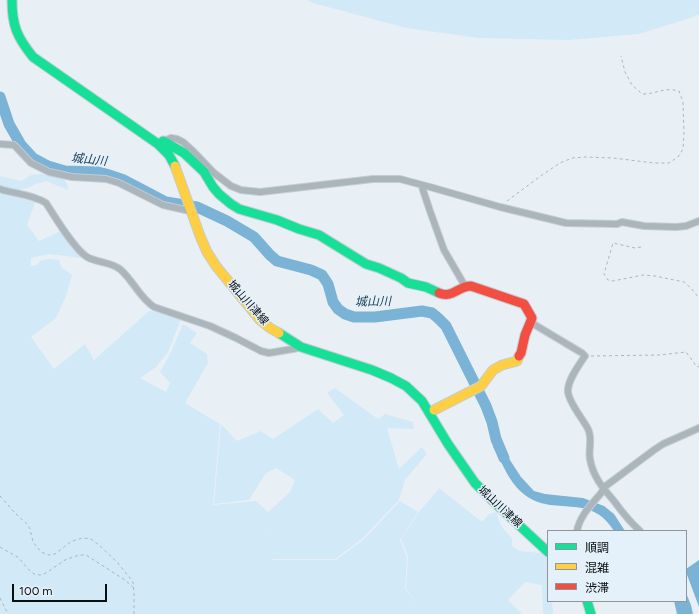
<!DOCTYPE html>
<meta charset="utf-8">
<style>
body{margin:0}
#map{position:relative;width:699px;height:614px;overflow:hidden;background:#e9f0f5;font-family:Figtree,"Noto Sans JP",sans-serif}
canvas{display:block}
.legend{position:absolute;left:547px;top:530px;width:140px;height:72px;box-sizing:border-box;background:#e4f1fa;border:1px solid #8c969c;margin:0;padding:5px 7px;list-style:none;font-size:12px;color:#090e10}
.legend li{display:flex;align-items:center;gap:8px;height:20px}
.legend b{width:20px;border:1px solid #8c969c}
.scale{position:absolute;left:12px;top:584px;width:95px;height:18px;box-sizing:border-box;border:2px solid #090e10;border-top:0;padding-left:5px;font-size:12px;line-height:14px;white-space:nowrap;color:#090e10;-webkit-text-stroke:3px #e4f1fa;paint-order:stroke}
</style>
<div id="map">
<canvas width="699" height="614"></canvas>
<ul class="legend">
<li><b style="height:5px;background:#16e098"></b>順調</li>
<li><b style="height:5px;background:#ffcf43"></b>混雑</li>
<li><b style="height:5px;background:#f24e42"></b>渋滞</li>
</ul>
<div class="scale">100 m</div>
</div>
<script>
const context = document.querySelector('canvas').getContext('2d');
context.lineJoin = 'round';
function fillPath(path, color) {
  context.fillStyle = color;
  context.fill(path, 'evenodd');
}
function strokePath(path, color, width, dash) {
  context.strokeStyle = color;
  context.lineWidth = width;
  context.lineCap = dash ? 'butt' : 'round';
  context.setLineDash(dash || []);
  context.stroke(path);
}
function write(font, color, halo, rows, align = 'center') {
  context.font = font + ' Figtree,"Noto Sans JP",sans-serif';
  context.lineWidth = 3;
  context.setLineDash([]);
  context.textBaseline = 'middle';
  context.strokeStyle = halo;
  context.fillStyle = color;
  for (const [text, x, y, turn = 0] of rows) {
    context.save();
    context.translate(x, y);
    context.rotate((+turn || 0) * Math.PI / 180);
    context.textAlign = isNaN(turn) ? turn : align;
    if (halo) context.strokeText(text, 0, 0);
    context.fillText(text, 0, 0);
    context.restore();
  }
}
fillPath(new Path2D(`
 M 307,0 L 699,0 L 699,14 L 690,18 L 639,34 L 569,40 L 479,38 L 406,28 L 313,3 Z
 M 42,174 L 64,179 L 68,186 L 68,190 L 46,181 L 36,184 L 27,188 L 19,190 L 0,186 L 0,176 L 21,181 L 31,175 Z
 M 0,193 L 8,195 L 36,200 L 27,225 L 39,241 L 61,231 L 72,249 L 82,258 L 49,254 L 31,258 L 31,266 L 37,265 L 40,261 L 49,259 L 59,260 L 61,267 L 72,275 L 66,296 L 56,318 L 31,337 L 54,369 L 85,344 L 94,360 L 149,311 L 163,313 L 181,319 L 168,352 L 156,367 L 140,378 L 166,392 L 170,383 L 160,372 L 170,354 L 183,324 L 197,333 L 190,343 L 207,354 L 208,363 L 185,403 L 220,424 L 213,505 L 256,501 L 268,512 L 273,560 L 336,560 L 363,540 L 400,501 L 418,512 L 400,540 L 407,558 L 405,589 L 419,606 L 406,589 L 408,557 L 401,539 L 419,512 L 439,488 L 482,522 L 489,514 L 497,512 C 498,524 504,530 512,538 L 512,546 L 519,551 L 541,553 L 548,559 L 548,601 L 552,601 L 553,614 L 543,614 L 542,585 L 525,582 L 508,600 L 522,614 L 0,614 Z
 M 335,388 L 378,419 L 385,414 L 413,422 L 414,429 L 387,428 L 399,469 L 422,447 L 427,454 L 405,480 L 399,500 L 362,539 L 335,559 L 273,559 L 268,512 L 290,492 L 295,480 L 276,468 L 266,473 L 249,500 L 214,504 L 221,424 L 237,441 L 261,431 L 273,439 L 318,409 L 333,423 L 344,415 L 327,393 Z`), '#d2e9f8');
fillPath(new Path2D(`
 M 503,444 L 504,448 L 508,457 L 521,477 L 534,491 L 545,494 L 583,498 L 604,506 L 614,514 L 625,531 L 614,531 C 591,492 553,517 525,495 C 508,482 504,465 493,447 Z
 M 699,560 L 699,607 L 686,572 L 686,569 Z
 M 686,593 L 691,605 L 693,614 L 677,614 L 674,601 L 686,601 Z`), '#7ab3d6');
strokePath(new Path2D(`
 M 0,97 L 9,124 L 21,145 L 33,158 L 48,166 L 65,171 L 98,172 L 106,174 L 124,180 L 166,202 L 197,207 L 227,221 L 254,237 L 270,255 L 277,261 L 311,270 L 322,275 L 328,284 L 333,302 L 338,309 L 345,314 L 354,317 L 375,317 L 422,311 L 432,313 L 438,318 L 446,326 L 486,406 L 492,422 L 496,439 L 504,458`), '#7ab3d6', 11);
const street = new Path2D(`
 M 162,142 L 171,138 L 177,139 L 183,142 L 194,152 L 214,173 L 231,186 L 241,190 L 260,192 L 373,179 L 400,179 L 430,187 L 500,207 L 566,223 L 617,224 L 622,222 L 644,226 L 676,227 L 686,226 L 699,221
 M 0,144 L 14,145 L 31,163 L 49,172 L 72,177 L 106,179 L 119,183 L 163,205 L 190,211
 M 422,186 L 423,190 L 430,211 L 444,250 L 465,286
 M 0,189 C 15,194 32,194 46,203 C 55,217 74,249 87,257 C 98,263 112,262 121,270 C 134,282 140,298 154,307 L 210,326 L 236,338 L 261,351 L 269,353 L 293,349 L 301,347
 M 530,322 L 582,353 L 585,356 C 579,365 567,381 568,392 C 569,403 583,419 588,429 C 593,439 588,449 590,459 C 593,477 603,488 614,501 C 622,512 630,522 640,531
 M 577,531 C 580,515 592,504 602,492 L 603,488 L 654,450 L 663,444 L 699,428`);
const fast = new Path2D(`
 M 12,0 C 12,26 17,37 33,57 L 158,144 L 169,155 L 175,166
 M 163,141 L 184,153 L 204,172 L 213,187 L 219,194 L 231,204 L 239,209 L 277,220 L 299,229 L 319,235 L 366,264 L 379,268 L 401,278 L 408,283 L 426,287 L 439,293
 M 279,333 L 301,347 L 372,370 L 391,378 L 406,386 L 422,401 L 448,444 L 475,483 L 494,502 L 548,552
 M 587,601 L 591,614`);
const slow = new Path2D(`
 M 175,166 L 200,236 L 207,252 L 216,266 L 260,320 L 270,328 L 279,333
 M 434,410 L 481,386 L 493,370 L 502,365 L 517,361 L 519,356`);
const jam = new Path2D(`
 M 439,293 C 452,299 458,286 471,286 L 524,304 L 532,318 L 525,335 L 521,353 L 519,356`);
strokePath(street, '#c6ccd0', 8);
strokePath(fast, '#c6ccd0', 11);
strokePath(slow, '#c6ccd0', 11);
strokePath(jam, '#c6ccd0', 11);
strokePath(new Path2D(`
 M 507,201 L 542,175 L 560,163 L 572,158 L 585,157 L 613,158 L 654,163 L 669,163 L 678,157 L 683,149 L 684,133 L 683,102 L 679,91 C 663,87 657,94 642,94 L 632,85 L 625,72 L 621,56
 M 641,247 L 635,248 L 613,243 L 604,274 L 608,280 L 613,281 L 643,275 L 655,276 L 684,282 L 691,288 L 699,298
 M 591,356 L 659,355 L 686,352 L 697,367 L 699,366
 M 0,496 L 15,513 L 28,525 L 30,529 L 33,542 L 41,552 L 49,555 L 55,554 L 72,541 L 83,538 L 91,539 L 99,545 L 118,563 L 133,582 L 134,592 L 134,614
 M 0,547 L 19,558 L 28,569 L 34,574 L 40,575 L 46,573 L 65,560 L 79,555 L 86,555 L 125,580 L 134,588
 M 0,598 L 8,614`), '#aeb5ba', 1, [3, 3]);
strokePath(street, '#abb5bc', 6);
strokePath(fast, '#16e098', 9);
strokePath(slow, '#ffcf43', 9);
strokePath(jam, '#f24e42', 9);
write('11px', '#090e10', '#e4f1fa', [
 ["城山川津線",248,303,49],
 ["城山川津線",500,507,43]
]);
write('italic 12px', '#183a4f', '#e4f1fa', [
 ["城山川",89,160,6],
 ["城山川",373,302,-1]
]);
</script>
